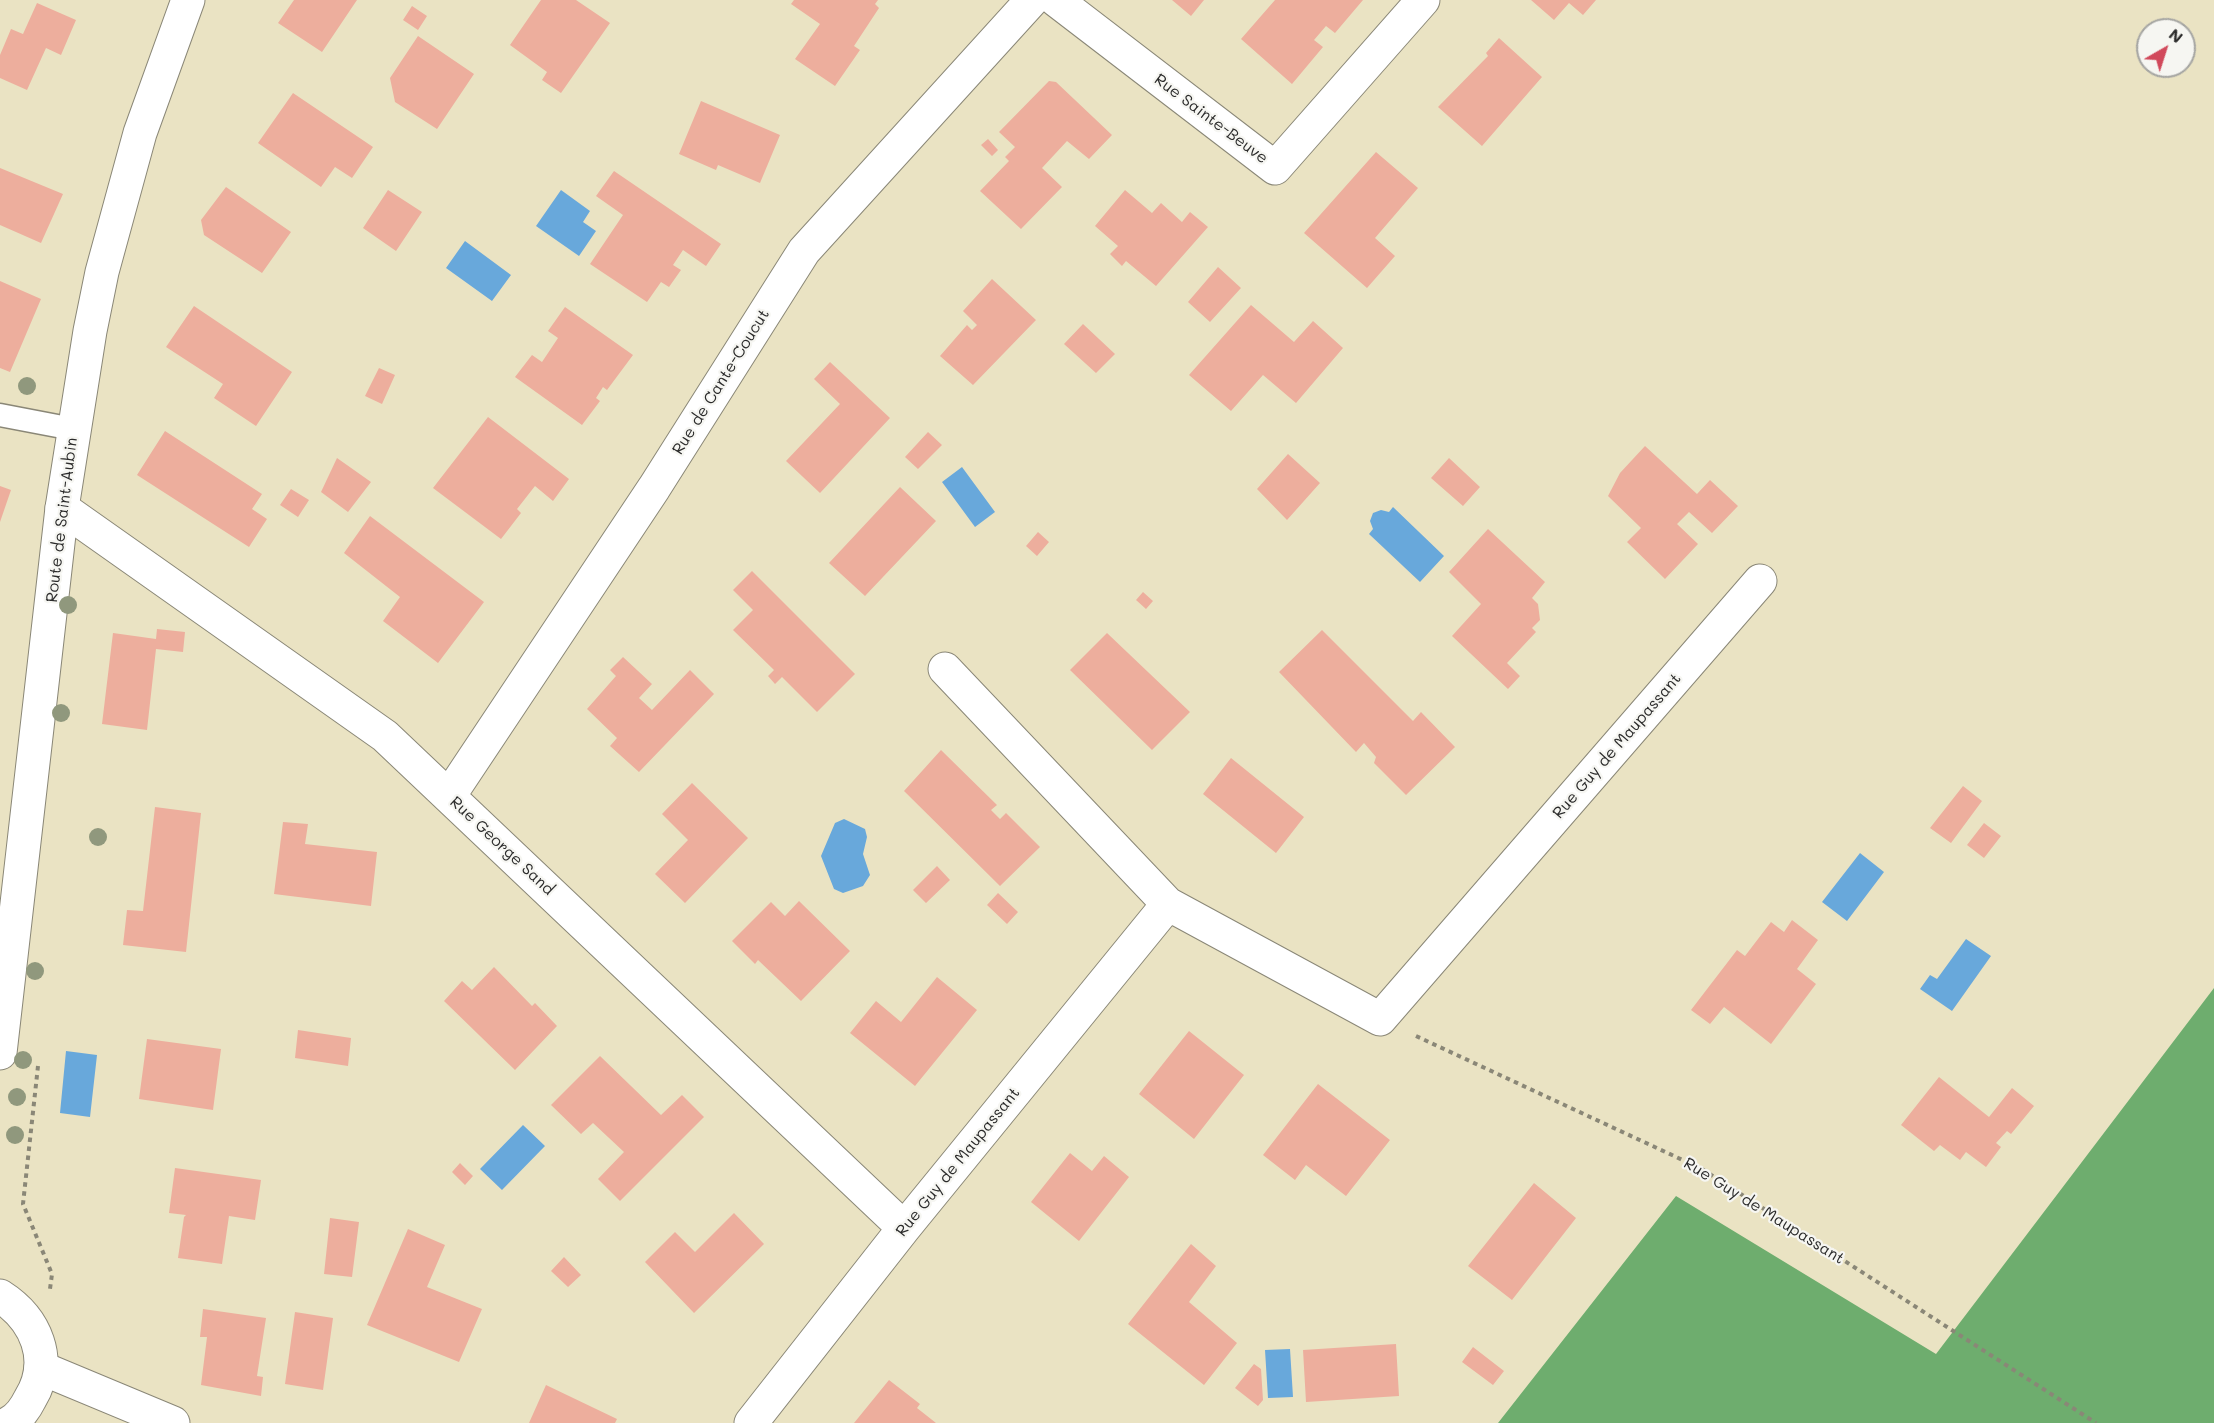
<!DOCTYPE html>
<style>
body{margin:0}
#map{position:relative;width:2214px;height:1423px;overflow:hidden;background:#eae3c3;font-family:Mali,sans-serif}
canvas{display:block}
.north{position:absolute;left:2136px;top:18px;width:60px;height:60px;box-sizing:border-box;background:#f6f6f2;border:2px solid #a5a5a2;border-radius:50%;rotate:39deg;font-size:16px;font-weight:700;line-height:24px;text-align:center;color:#2b2b2b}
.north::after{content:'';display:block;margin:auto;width:21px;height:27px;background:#d1495b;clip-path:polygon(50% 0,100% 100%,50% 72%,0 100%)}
</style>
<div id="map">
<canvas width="2214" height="1423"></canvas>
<div class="north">N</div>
</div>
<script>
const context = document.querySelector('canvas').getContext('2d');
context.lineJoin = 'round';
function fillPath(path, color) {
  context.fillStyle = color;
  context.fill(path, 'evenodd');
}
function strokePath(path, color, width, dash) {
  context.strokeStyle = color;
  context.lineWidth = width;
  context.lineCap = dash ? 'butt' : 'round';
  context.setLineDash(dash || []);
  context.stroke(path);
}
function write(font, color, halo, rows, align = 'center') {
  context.font = font + ' Mali,sans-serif';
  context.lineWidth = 4.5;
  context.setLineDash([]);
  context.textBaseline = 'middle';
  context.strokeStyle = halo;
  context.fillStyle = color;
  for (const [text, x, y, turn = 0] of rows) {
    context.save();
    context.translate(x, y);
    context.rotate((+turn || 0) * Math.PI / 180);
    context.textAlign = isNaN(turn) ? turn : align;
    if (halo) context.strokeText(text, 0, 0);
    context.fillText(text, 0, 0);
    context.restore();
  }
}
fillPath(new Path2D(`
 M 2214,988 L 2214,1423 L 1498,1423 L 1676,1196 L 1936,1354 Z`), '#6ead6e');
fillPath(new Path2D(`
 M 561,190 L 590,211 L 583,222 L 596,231 L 579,256 L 536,226 Z
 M 465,241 L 511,275 L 492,301 L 446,268 Z
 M 962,467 L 995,512 L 975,527 L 942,482 Z
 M 1393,507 L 1444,556 L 1420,582 L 1369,534 L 1373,529 L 1370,521 L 1373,513 L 1381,510 L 1389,512 Z
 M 844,819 L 865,829 L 867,837 L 863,854 L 870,875 L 863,886 L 843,893 L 834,889 L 821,856 L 835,823 Z
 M 1860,853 L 1884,872 L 1847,921 L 1822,902 Z
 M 1966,939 L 1991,956 L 1952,1011 L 1920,989 L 1930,975 L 1937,979 Z
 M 66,1051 L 97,1055 L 90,1117 L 60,1113 Z
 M 523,1125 L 545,1146 L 502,1190 L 480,1169 Z
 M 1290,1349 L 1293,1397 L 1268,1398 L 1265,1350 Z`), '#68a8db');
fillPath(new Path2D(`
 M 294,0 L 357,0 L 322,52 L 278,23 Z
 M 541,0 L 576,0 L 610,23 L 561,93 L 542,80 L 547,72 L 510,45 Z
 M 794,0 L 878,0 L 875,4 L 879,8 L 854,46 L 860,50 L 835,86 L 795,59 L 820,24 L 791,4 Z
 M 1172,0 L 1204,0 L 1191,16 Z
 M 1275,0 L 1363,0 L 1335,33 L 1326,26 L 1314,40 L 1323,47 L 1292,84 L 1241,39 Z
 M 1531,0 L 1596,0 L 1583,15 L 1569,3 L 1554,20 Z
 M 37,3 L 76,20 L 61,55 L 46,48 L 27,90 L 0,78 L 0,55 L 11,29 L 23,34 Z
 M 412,6 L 427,16 L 418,30 L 403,20 Z
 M 418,36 L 474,74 L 437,129 L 395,102 L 390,78 Z
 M 1499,38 L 1542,77 L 1482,146 L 1438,107 L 1488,56 L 1486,53 Z
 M 1049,81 L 1056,82 L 1112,135 L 1089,159 L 1067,141 L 1042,168 L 1062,187 L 1021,229 L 980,191 L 1009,161 L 1005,157 L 1015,147 L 999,132 Z
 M 293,93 L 373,147 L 352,178 L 335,167 L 321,187 L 258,143 Z
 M 701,101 L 780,135 L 760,183 L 718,165 L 716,170 L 679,154 Z
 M 988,139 L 998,150 L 992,156 L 981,145 Z
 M 1376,152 L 1418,188 L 1375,238 L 1395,256 L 1367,288 L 1304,233 Z
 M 0,168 L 63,194 L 41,243 L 0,225 Z
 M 614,171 L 721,244 L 706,266 L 683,250 L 673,265 L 681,270 L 669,287 L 661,282 L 647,302 L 590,264 L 623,215 L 596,196 Z
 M 226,187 L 291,232 L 262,273 L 204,235 L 201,220 Z
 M 388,190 L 422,212 L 396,251 L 363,228 Z
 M 1125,190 L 1152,213 L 1161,203 L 1182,222 L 1190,212 L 1208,227 L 1156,286 L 1126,261 L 1122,266 L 1110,254 L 1118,246 L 1095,226 Z
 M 1218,267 L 1241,288 L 1210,322 L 1188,302 Z
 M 992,279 L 1036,320 L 973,385 L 940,356 L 967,325 L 972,330 L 977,325 L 963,311 Z
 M 0,281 L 41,299 L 10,372 L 0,368 Z
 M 1251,305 L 1294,342 L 1313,321 L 1343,348 L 1296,403 L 1263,375 L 1231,411 L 1189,375 Z
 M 194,306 L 292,372 L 256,426 L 214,398 L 223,384 L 166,347 Z
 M 565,307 L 633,355 L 607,390 L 603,387 L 596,398 L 600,401 L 582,425 L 515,377 L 532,355 L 542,362 L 558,338 L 548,331 Z
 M 1083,324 L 1115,354 L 1096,373 L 1064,344 Z
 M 830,362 L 890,418 L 820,493 L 786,461 L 840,404 L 814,379 Z
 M 379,368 L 395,375 L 382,404 L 365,396 Z
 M 488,417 L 569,479 L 553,501 L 535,486 L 517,509 L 521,513 L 501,539 L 433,488 Z
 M 165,431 L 262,494 L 252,509 L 267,519 L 249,547 L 137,475 Z
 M 928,432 L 942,445 L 918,469 L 905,457 Z
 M 1645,446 L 1697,494 L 1710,480 L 1738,506 L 1712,533 L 1689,512 L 1677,524 L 1698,544 L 1665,579 L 1627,542 L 1641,528 L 1608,496 L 1620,473 Z
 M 1288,454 L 1320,483 L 1287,520 L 1257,489 Z
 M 337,458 L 371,482 L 348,512 L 321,492 Z
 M 1449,458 L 1480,487 L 1463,506 L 1431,478 Z
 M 0,486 L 11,490 L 0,522 Z
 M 900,487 L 936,521 L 865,596 L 829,563 Z
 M 291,489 L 309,500 L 298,517 L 280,505 Z
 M 370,516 L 484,602 L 438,663 L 383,621 L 400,597 L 344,553 Z
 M 1488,529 L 1545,582 L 1532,598 L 1538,604 L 1540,620 L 1532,628 L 1536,632 L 1507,663 L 1520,676 L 1508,689 L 1452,636 L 1481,604 L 1449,572 Z
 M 1038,532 L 1049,542 L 1037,556 L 1026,546 Z
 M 752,571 L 855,674 L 817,712 L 782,677 L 775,684 L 768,676 L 774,670 L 733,630 L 753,610 L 733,590 Z
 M 1143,592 L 1153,601 L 1146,609 L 1136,600 Z
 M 157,629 L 185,632 L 183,652 L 156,649 L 147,730 L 102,724 L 113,633 L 156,639 Z
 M 1322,630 L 1413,721 L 1421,712 L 1455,747 L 1406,795 L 1374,763 L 1376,757 L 1364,743 L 1356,752 L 1279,672 Z
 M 1107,633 L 1190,712 L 1152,750 L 1070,670 Z
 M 623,657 L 652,684 L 639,698 L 652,710 L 690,670 L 714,694 L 639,772 L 610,746 L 617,738 L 587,709 L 616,676 L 610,670 Z
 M 941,750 L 997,805 L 991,810 L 1000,819 L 1006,813 L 1040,847 L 1000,886 L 904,791 Z
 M 1231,758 L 1304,817 L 1276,853 L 1203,794 Z
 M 692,783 L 748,838 L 685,903 L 655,874 L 688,840 L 662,814 Z
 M 1963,786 L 1982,801 L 1951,843 L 1930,828 Z
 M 155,807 L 201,813 L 186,952 L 123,945 L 127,910 L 143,911 Z
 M 283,822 L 308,824 L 305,844 L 377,852 L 371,906 L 274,894 Z
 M 1984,823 L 2001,836 L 1984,858 L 1967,845 Z
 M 937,866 L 950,880 L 926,903 L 913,890 Z
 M 998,893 L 1018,912 L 1007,924 L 987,905 Z
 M 799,901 L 850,951 L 801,1001 L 758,960 L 755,964 L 732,941 L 771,902 L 785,916 Z
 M 1792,920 L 1818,940 L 1797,969 L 1816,984 L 1771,1044 L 1724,1007 L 1710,1024 L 1691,1010 L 1737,950 L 1745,956 L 1771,922 L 1784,932 Z
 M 494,967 L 532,1006 L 535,1003 L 557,1026 L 515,1070 L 444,1001 L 462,981 L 472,990 Z
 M 937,977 L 977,1010 L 915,1086 L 850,1033 L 876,1001 L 901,1022 Z
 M 298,1030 L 351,1038 L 348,1066 L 295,1058 Z
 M 1189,1031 L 1244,1075 L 1194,1139 L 1139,1094 Z
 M 147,1039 L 221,1049 L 213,1110 L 139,1099 Z
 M 600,1056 L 661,1115 L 682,1095 L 704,1117 L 620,1201 L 598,1179 L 624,1152 L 593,1123 L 581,1134 L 551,1105 Z
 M 1939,1077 L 1989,1117 L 2012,1088 L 2034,1106 L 2011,1134 L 2007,1131 L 1996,1143 L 2001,1147 L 1986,1167 L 1966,1152 L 1960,1160 L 1940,1145 L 1934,1151 L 1901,1125 Z
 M 1318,1084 L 1390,1140 L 1346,1196 L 1306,1165 L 1295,1180 L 1263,1155 Z
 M 1070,1153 L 1092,1171 L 1104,1156 L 1129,1177 L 1079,1241 L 1031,1202 Z
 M 460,1163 L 473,1176 L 465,1185 L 452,1172 Z
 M 175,1168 L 261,1180 L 255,1220 L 229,1216 L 222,1264 L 178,1258 L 184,1217 L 186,1215 L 169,1213 Z
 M 1534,1183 L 1576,1218 L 1512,1300 L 1468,1266 Z
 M 734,1213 L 764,1244 L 694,1313 L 645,1262 L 675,1232 L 695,1252 Z
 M 330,1218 L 359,1222 L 352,1277 L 324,1274 Z
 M 408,1229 L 445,1245 L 427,1287 L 482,1309 L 459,1362 L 367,1325 Z
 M 1191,1244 L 1216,1266 L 1189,1302 L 1237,1343 L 1204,1385 L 1128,1324 Z
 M 564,1257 L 581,1275 L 568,1287 L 551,1271 Z
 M 203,1309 L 266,1318 L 257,1376 L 263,1377 L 261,1396 L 201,1385 L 207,1337 L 200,1337 Z
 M 295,1312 L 333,1318 L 323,1390 L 285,1384 Z
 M 1396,1344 L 1399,1396 L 1306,1402 L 1303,1350 Z
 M 1473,1347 L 1504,1371 L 1493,1385 L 1462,1362 Z
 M 1254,1364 L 1261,1369 L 1263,1400 L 1258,1406 L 1235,1388 Z
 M 889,1380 L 920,1404 L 917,1408 L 936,1423 L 854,1423 Z
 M 546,1385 L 617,1419 L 615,1423 L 529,1423 Z`), '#edae9d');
const service = new Path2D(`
 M 0,415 L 73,429`);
const minor = new Path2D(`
 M 1056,0 L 1275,168 L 1423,0
 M 62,508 L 385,736 L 904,1228
 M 945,669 L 1168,904
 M 449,796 L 654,488 L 804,251 L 1032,0
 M 41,1368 L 173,1423
 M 751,1423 L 904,1228 L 1168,904 L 1380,1019 L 1760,581`);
const tertiary = new Path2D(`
 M 0,1053 L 62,508 L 90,331 L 102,272 L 140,133 L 188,0
 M 0,1296 C 36,1319 54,1360 30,1399 C 25,1409 19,1418 9,1423`);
strokePath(service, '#8a8777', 25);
strokePath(minor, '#8a8777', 35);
strokePath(tertiary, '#8a8777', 35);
strokePath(new Path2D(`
 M 1416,1036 L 1702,1169 L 2096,1423
 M 38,1066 L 23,1204 L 52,1274 L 50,1289`), '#8a8777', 4, [4.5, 4.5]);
strokePath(service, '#fff', 22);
strokePath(minor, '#fff', 33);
strokePath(tertiary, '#fff', 33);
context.fillStyle = '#90987d';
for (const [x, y] of [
 [27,386],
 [68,605],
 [61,713],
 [98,837],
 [35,971],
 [23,1060],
 [17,1097],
 [15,1135]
]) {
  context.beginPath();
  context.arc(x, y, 9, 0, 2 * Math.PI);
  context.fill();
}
write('16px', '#2b2b2b', '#f6f6f2', [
 ["Rue Sainte-Beuve",1211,119,37],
 ["Rue de Cante-Coucut",721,382,-58],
 ["Route de Saint-Aubin",62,520,-83],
 ["Rue Guy de Maupassant",1617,746,-49],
 ["Rue George Sand",502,846,43],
 ["Rue Guy de Maupassant",958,1162,-51],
 ["Rue Guy de Maupassant",1764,1211,32]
]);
</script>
